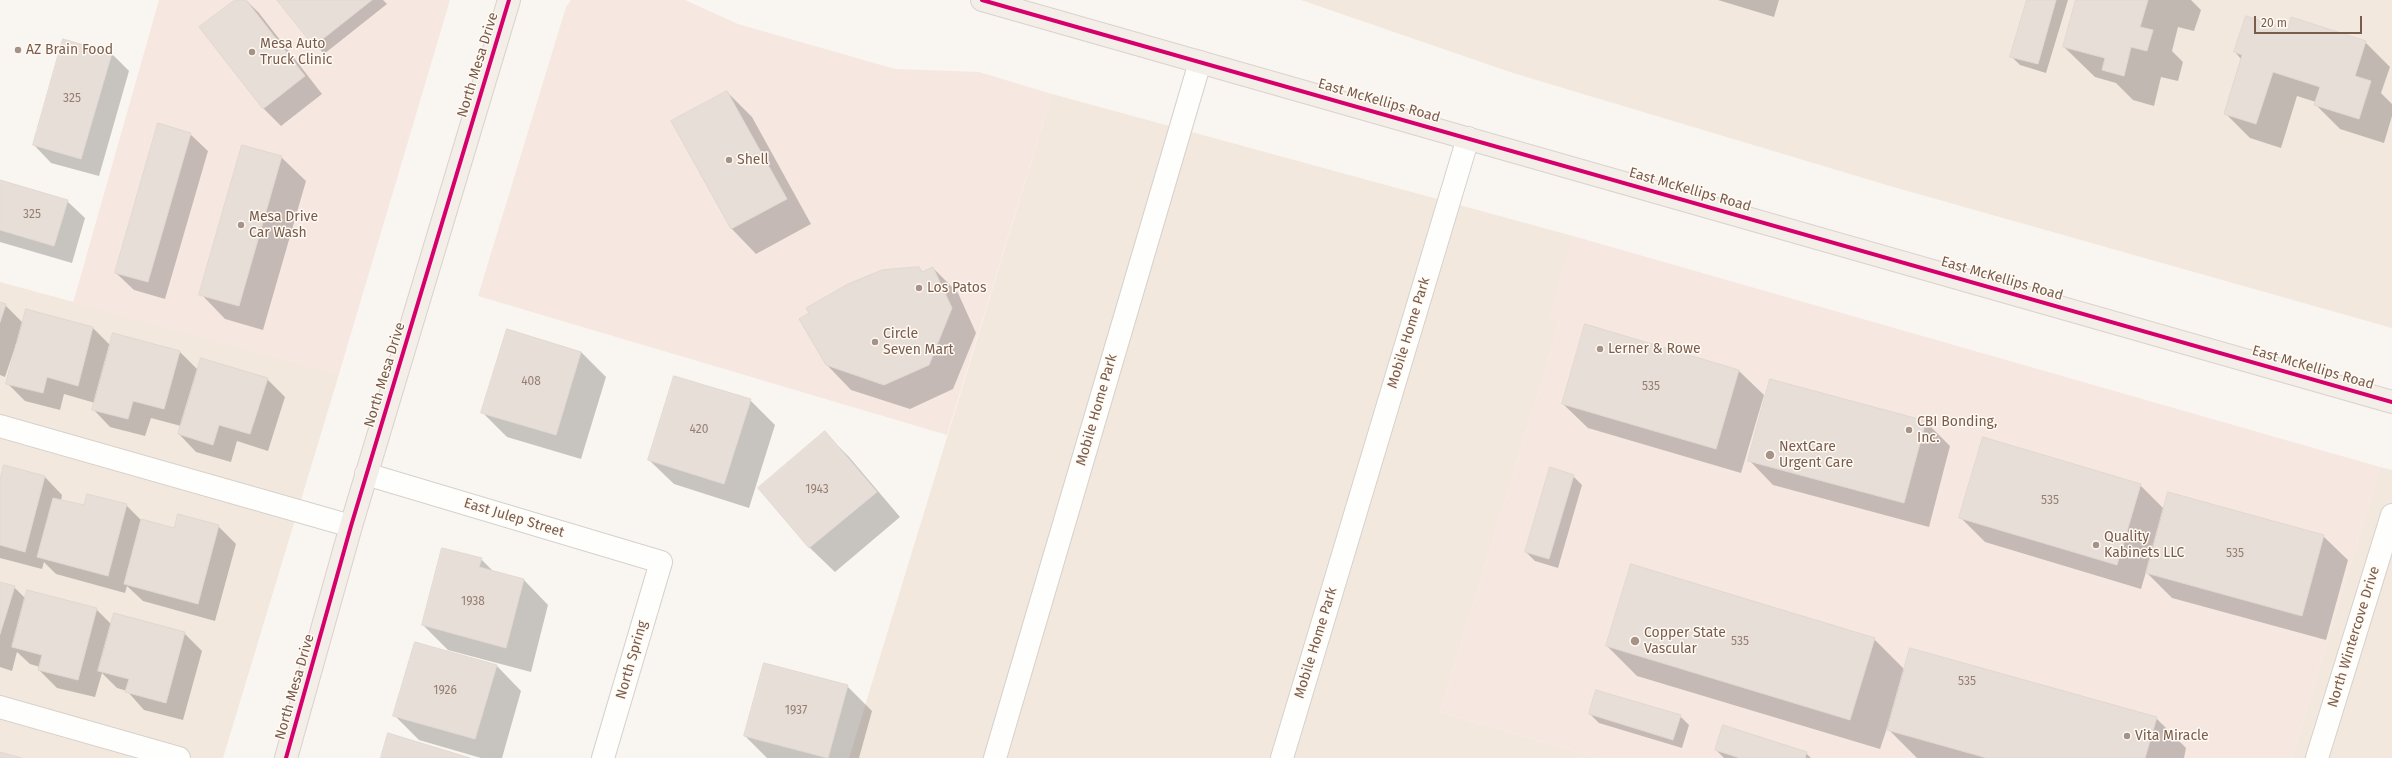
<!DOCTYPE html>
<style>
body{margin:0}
#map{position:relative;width:2392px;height:758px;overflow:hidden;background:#f9f5f0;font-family:"Fira Sans",sans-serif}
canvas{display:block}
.scale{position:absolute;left:2254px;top:16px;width:108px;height:18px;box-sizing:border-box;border:2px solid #7a5c4d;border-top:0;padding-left:5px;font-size:12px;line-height:14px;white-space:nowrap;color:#7a5c4d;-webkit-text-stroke:3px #fffaf3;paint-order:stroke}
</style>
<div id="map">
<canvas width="2392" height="758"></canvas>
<div class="scale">20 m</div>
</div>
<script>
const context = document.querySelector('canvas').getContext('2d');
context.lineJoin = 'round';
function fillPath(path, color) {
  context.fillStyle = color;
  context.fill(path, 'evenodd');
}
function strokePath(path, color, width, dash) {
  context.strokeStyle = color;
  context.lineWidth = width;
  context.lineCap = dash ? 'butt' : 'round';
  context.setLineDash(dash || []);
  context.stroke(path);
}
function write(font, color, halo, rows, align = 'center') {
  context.font = font + ' "Fira Sans",sans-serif';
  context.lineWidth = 3;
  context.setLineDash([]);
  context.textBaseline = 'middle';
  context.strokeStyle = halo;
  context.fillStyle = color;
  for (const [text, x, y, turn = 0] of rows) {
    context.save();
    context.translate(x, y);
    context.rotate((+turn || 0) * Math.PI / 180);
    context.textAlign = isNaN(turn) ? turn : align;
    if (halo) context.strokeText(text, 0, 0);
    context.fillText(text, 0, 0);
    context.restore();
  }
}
fillPath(new Path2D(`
 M 1301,0 L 2392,0 L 2392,328 L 1890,186 L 1513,73 Z
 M 1052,94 L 1573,236 L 1549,319 L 1560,322 L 1440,712 L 1597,758 L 849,758 Z
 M 0,282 L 339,374 L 223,758 L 0,758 Z
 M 2380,467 L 2392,470 L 2392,758 L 2292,758 Z`), '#f2e8de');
fillPath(new Path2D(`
 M 159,0 L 450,0 L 339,374 L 73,303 Z
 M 571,0 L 685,0 L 738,24 L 895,69 L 979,72 L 1052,94 L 947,435 L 478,296 L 566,7 Z
 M 1573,236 L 2380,467 L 2292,758 L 1597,758 L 1440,712 L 1560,322 L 1548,319 Z`), '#f6e8e1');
fillPath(new Path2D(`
 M 236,0 L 246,0 L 259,13 L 322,94 L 281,126 L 263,108 Z
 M 278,0 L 383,0 L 387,4 L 324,54 Z
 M 1718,0 L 1779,0 L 1774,17 Z
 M 2028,0 L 2068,0 L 2046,73 L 2020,65 L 2011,56 Z
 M 2077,0 L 2191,0 L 2201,10 L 2194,31 L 2178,27 L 2172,51 L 2183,62 L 2178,81 L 2161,77 L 2154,106 L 2133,100 L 2116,83 L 2095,77 L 2064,47 Z
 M 2289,30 L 2365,42 L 2390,67 L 2381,93 L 2392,104 L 2392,116 L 2384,143 L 2340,129 L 2315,104 L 2316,102 L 2297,96 L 2281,148 L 2250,138 L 2225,113 L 2241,59 L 2235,52 Z
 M 111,53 L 129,71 L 99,176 L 51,163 L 34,145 Z
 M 727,92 L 752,117 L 811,224 L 756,254 L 732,229 L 673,122 Z
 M 190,134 L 208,151 L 165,299 L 134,290 L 116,273 Z
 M 281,157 L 306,181 L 263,330 L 225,319 L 201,294 Z
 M 0,182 L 67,201 L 85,218 L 72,263 L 0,242 Z
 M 918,268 L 924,273 L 933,268 L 958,293 L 976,333 L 953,389 L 910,409 L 851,390 L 826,364 Z
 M 0,303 L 5,305 L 23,323 L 26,311 L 93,328 L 110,345 L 180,352 L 198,370 L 267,379 L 285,397 L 268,451 L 237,441 L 231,462 L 196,452 L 179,434 L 181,426 L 151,418 L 145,436 L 110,427 L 93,409 L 95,403 L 64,394 L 60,410 L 25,401 L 8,384 L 18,344 L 16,344 L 5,377 L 0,375 Z
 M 1586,325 L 1739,371 L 1764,395 L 1741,473 L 1588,428 L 1563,404 Z
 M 507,330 L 581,352 L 606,377 L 581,459 L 507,437 L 482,412 Z
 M 750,400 L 775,425 L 749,508 L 674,484 L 649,460 Z
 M 1926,422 L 1950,446 L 1929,527 L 1773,485 L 1749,460 Z
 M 825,433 L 849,457 L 900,517 L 835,572 L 810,548 L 759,488 Z
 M 5,466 L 45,477 L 62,495 L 61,501 L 85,507 L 126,505 L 142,521 L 174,529 L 218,526 L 236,544 L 215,621 L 143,601 L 127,586 L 125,593 L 56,574 L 44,562 L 42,569 L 0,558 L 0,481 Z
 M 1573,476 L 1582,485 L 1558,568 L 1535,561 L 1526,552 Z
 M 2140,485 L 2164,509 L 2323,536 L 2348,560 L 2326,640 L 2172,598 L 2146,572 L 2141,589 L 1985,542 L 1960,517 Z
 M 481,559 L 494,572 L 524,580 L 548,605 L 531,672 L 448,650 L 423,625 Z
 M 0,583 L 14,587 L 26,599 L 96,609 L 112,625 L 184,633 L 202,651 L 183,720 L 144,710 L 127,691 L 117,688 L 102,673 L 95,697 L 57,688 L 39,670 L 40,667 L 30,664 L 17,652 L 12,671 L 0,667 Z
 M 1874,639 L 1905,670 L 2156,718 L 2186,748 L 2184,758 L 1917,758 L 1887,728 L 1880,749 L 1637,676 L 1607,646 Z
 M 415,643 L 497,666 L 521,691 L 502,758 L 481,758 L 419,740 L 394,715 Z
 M 847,686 L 872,711 L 859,758 L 767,758 L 745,736 Z
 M 1590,714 L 1680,716 L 1689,725 L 1682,748 L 1599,723 Z
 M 1716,750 L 1806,753 L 1811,758 L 1724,758 Z`), '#0003');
const building = new Path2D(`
 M 235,0 L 246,0 L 305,76 L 263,109 L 199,27 Z
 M 277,0 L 372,0 L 314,46 Z
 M 2027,0 L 2056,0 L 2038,64 L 2010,57 Z
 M 2076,0 L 2148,0 L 2140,27 L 2153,30 L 2147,51 L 2131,47 L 2124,76 L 2102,70 L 2105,58 L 2063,47 Z
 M 2246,16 L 2288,29 L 2291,17 L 2366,41 L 2355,76 L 2371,81 L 2359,119 L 2314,105 L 2320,87 L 2273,72 L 2256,124 L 2224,114 L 2242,55 L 2234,52 Z
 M 63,39 L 112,53 L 81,159 L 33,145 Z
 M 727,91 L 787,199 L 731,229 L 671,121 Z
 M 158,123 L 191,133 L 148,282 L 115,273 Z
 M 242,145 L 282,156 L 239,306 L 199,295 Z
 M 0,180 L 68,200 L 54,246 L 0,230 Z
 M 919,267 L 922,272 L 933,267 L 952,308 L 929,365 L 884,385 L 826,365 L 799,319 L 809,313 L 806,308 L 848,284 L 882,270 Z
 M 0,302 L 6,304 L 0,322 Z
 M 26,309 L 93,327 L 78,386 L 47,377 L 43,393 L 6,384 Z
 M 1585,324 L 1739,370 L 1716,449 L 1562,404 Z
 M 507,329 L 581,352 L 556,435 L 481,413 Z
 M 113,333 L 180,351 L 164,409 L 133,401 L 128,419 L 92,410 Z
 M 201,358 L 268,378 L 250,434 L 219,425 L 213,445 L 178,434 Z
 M 674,376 L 751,399 L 724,484 L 648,460 Z
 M 1770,379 L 1926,421 L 1904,503 L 1748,461 Z
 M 825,431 L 877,492 L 809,548 L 758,488 Z
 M 1983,437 L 2141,484 L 2117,565 L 1959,518 Z
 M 4,465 L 45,476 L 25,552 L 0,545 L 0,480 Z
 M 1550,467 L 1574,475 L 1549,559 L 1525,552 Z
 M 2168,492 L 2324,535 L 2302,616 L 2146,573 Z
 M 87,494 L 127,504 L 108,576 L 37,557 L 53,498 L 84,505 Z
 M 178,514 L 219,525 L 198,604 L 124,584 L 141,519 L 174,528 Z
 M 442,548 L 482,558 L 479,567 L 524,579 L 506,648 L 422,625 Z
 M 1631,564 L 1875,638 L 1850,720 L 1606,646 Z
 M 0,582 L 15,586 L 0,634 Z
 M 27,590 L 97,608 L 78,680 L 38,670 L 42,655 L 12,647 Z
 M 114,613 L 185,632 L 166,703 L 125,692 L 129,679 L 98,671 Z
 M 415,642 L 497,665 L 475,739 L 393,716 Z
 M 1910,648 L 2157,717 L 2145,758 L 1987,758 L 1887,730 Z
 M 764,663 L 848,685 L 828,758 L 744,736 Z
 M 1596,690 L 1681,715 L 1673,740 L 1589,714 Z
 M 1723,725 L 1807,752 L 1805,758 L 1740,758 L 1715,750 Z
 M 388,733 L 470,758 L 381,758 Z
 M 0,752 L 22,758 L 0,758 Z`);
fillPath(building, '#e6ded7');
strokePath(building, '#e2d8d2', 1);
const minor = new Path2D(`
 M 0,426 L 351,526
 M 366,474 L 661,562 L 603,758
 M 0,707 L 179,758
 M 995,758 L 1200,62
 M 1282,758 L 1468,138
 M 2317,758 L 2392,515`);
const major = new Path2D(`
 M 982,0 L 2392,402
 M 286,758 L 351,526 L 509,0`);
strokePath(minor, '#d7d1cb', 24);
strokePath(major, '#dad1cc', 24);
strokePath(minor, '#fefefd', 22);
strokePath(major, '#f3eee8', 22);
strokePath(new Path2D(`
 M 982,0 L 2392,402
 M 286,758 L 351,526 L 509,0`), '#d6006c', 4);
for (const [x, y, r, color] of [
 [18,50,4,"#a69286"],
 [252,52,4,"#a69286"],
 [729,160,4,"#a69286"],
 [241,225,4,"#a69286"],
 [919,288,4,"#a69286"],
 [875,342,4,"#a69286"],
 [1600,349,4,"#a69286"],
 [1909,430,4,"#a69286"],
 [1770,455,5,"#a69286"],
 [2096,545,4,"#a69286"],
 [1635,641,5,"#a69286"],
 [2127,736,4,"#a69286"]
]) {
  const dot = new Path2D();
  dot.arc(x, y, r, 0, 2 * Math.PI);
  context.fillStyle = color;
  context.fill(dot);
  strokePath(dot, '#fffaf3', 1.5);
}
write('12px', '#977e72', null, [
 ["325",72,99],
 ["325",32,215],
 ["408",531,382],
 ["535",1651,387],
 ["420",699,430],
 ["1943",817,490],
 ["535",2050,501],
 ["535",2235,554],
 ["1938",473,602],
 ["535",1740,642],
 ["535",1967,682],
 ["1926",445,691],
 ["1937",796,711]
]);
write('14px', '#7a5c4d', '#fffaf3', [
 ["Mesa Auto",260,44],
 ["Truck Clinic",260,60],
 ["AZ Brain Food",26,50],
 ["Shell",737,160],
 ["Mesa Drive",249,217],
 ["Car Wash",249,233],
 ["Los Patos",927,288],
 ["Circle",883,334],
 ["Seven Mart",883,350],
 ["Lerner & Rowe",1608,349],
 ["CBI Bonding,",1917,422],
 ["Inc.",1917,438],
 ["NextCare",1779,447],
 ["Urgent Care",1779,463],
 ["Quality",2104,537],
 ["Kabinets LLC",2104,553],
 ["Copper State",1644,633],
 ["Vascular",1644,649],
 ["Vita Miracle",2135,736]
], 'left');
write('14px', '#7a5c4d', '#fffaf3', [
 ["North Mesa Drive",478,65,-73],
 ["East McKellips Road",1379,101,16],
 ["East McKellips Road",1690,190,16],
 ["East McKellips Road",2002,279,16],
 ["Mobile Home Park",1409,333,-73],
 ["East McKellips Road",2313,368,16],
 ["North Mesa Drive",385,375,-73],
 ["Mobile Home Park",1097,410,-74],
 ["East Julep Street",514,518,17],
 ["North Wintercove Drive",2354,637,-73],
 ["Mobile Home Park",1316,643,-73],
 ["North Spring",632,660,-74],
 ["North Mesa Drive",295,687,-74]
]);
</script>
